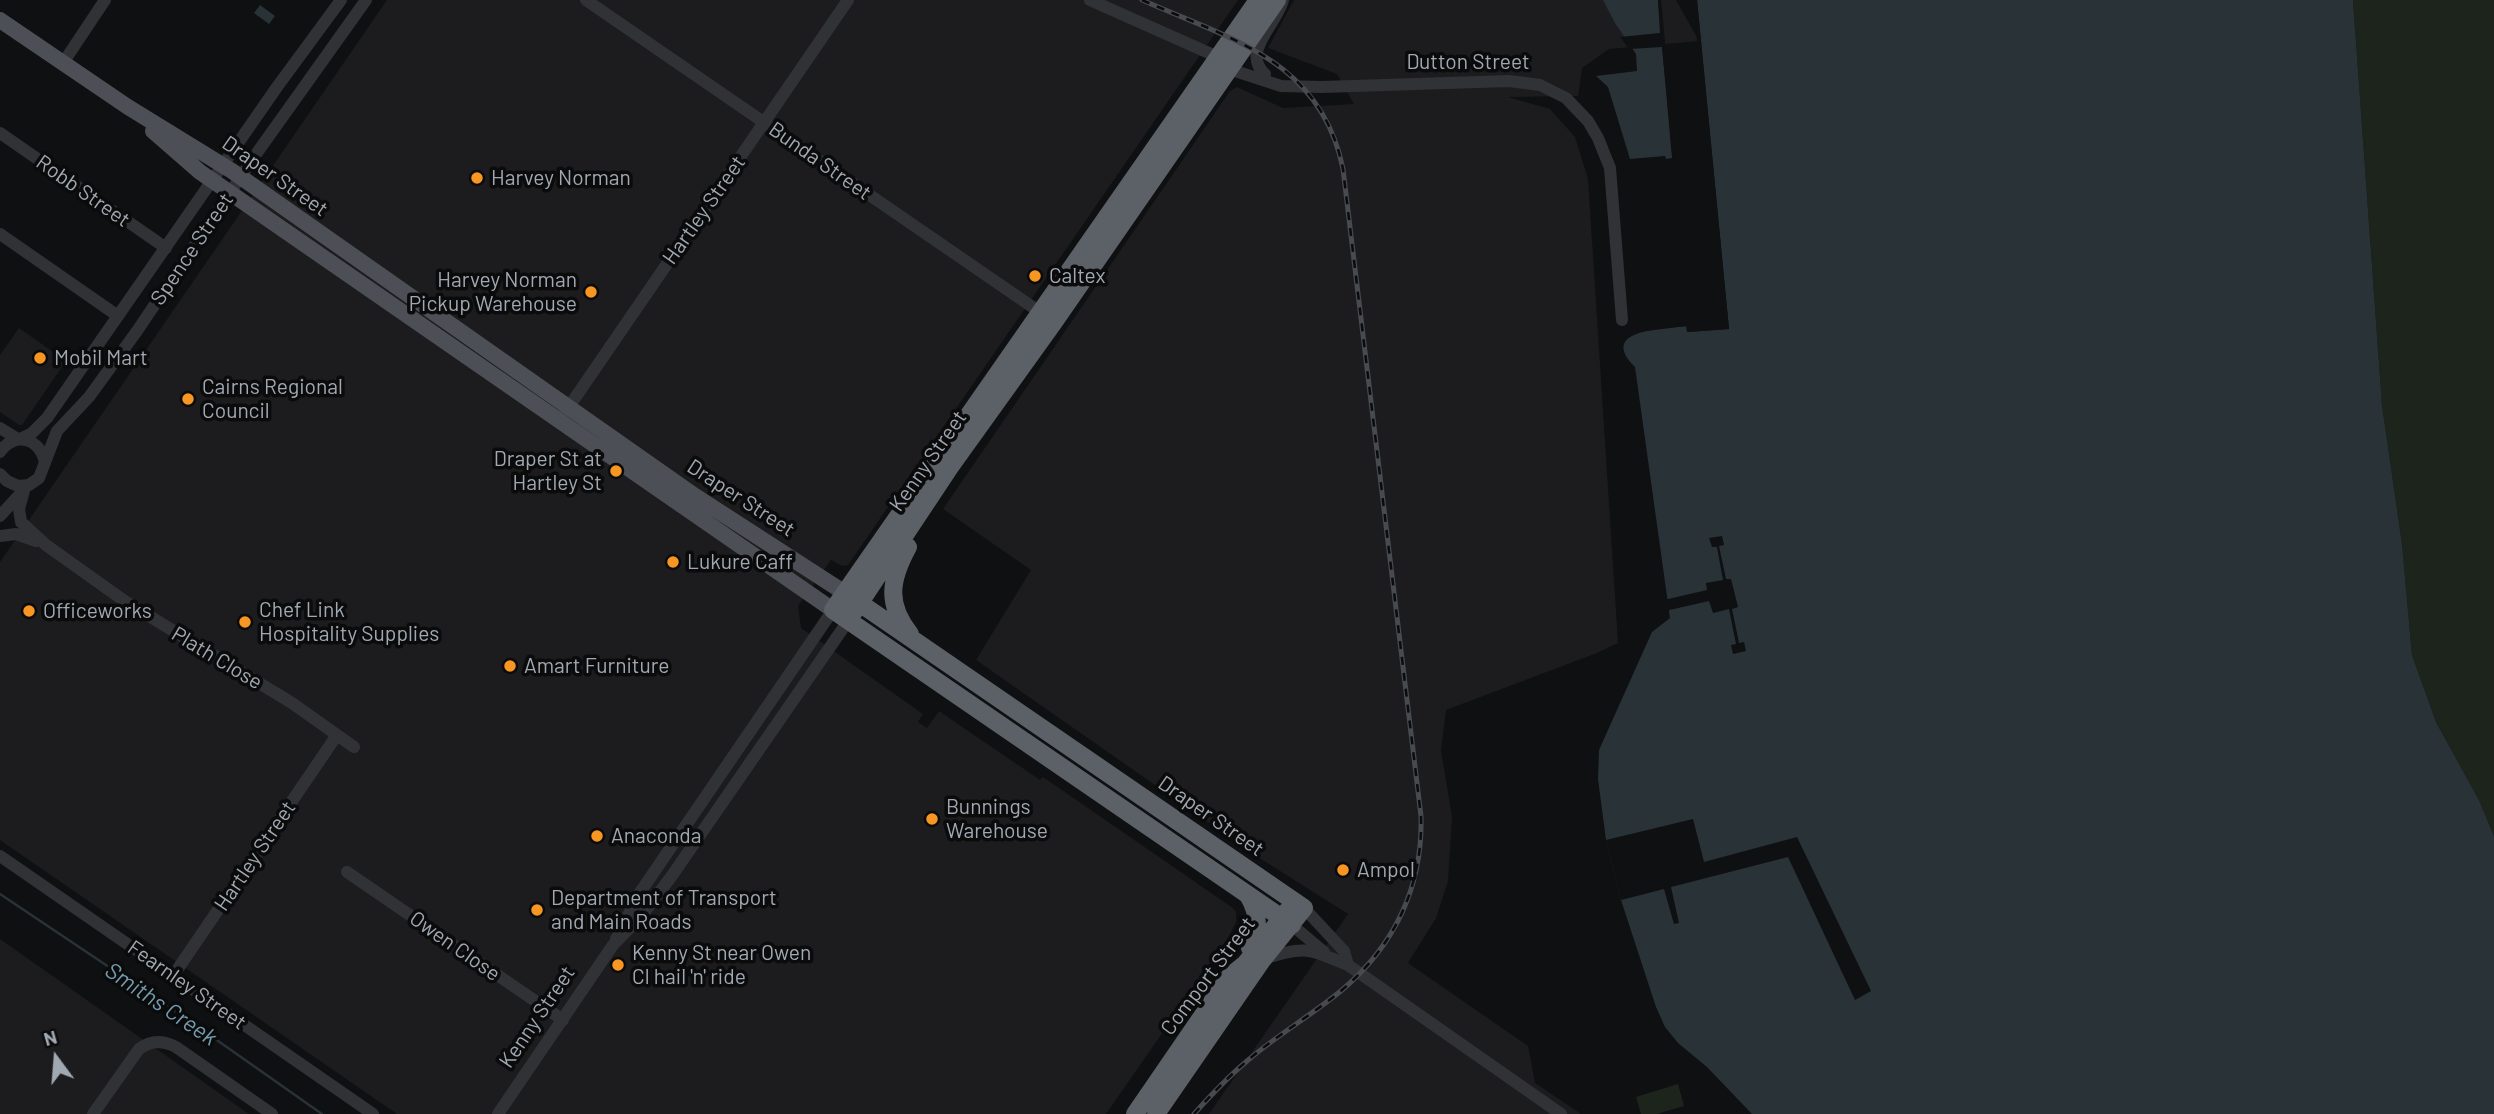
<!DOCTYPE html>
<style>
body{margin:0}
#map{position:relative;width:2494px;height:1114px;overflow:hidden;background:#0f1011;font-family:Barlow,sans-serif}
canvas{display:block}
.north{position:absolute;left:21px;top:1023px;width:70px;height:70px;-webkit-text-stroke:5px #0b0b0c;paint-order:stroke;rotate:344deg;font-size:19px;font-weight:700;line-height:28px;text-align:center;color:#a0a8b2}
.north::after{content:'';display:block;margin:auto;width:24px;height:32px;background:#a0a8b2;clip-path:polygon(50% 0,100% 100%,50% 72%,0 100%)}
</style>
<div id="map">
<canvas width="2494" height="1114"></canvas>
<div class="north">N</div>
</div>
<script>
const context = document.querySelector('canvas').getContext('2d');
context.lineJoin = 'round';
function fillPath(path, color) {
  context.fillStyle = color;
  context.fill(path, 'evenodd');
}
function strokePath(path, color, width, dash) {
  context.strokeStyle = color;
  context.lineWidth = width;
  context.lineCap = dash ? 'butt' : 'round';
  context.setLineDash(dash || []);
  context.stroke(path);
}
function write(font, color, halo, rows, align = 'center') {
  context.font = font + ' Barlow,sans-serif';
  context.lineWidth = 7;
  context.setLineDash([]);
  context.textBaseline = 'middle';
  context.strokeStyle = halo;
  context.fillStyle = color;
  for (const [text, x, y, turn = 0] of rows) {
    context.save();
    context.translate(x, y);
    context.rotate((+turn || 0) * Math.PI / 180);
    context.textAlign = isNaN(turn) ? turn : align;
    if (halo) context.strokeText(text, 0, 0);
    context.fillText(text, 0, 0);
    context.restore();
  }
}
fillPath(new Path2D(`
 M 387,0 L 1238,0 L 848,565 L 842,566 L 831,560 L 798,606 L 801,628 L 923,714 L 918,722 L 927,728 L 939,711 L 1040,780 L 1043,777 L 1233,908 L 1236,912 L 1236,922 L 1227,940 L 1106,1114 L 397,1114 L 0,840 L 0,562 Z
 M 1294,0 L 1676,0 L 1699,41 L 1609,49 L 1582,68 L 1578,96 L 1508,97 L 1550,109 L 1575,137 L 1588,179 L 1618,643 L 1597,653 L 1446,710 L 1441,750 L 1452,816 L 1448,881 L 1436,918 L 1408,963 L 1528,1046 L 1535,1083 L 1581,1114 L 1209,1114 L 1348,914 L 1258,857 L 976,660 L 1031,570 L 943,509 L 1230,91 L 1237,87 L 1283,108 L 1354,104 L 1337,74 L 1268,48 Z
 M 19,328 L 66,361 L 22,425 L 19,425 L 0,412 L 0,355 Z
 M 0,939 L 249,1114 L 0,1114 Z`), '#1c1c1e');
fillPath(new Path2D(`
 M 2353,0 L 2494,0 L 2494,836 L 2479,800 L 2436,722 L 2412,655 L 2402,544 L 2382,405 Z
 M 1678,1084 L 1684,1106 L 1657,1114 L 1641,1114 L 1636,1097 Z`), '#1c241c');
fillPath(new Path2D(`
 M 1603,0 L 1658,0 L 1672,158 L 1666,159 L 1665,156 L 1630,159 L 1608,87 L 1596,76 L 1637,71 L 1636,54 L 1615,23 Z
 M 1697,0 L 2353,0 L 2382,405 L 2402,544 L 2412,655 L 2436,722 L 2479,800 L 2494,836 L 2494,1114 L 1752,1114 L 1707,1067 L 1678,1043 L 1665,1027 L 1656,1007 L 1621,900 L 1606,840 L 1598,779 L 1599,750 L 1652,632 L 1670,618 L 1635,367 C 1597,329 1664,329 1687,326 L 1687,332 L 1729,329 Z
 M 260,5 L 275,16 L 269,24 L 254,13 Z`), '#283237');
fillPath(new Path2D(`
 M 1658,0 L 1661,0 L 1676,157 L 1673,161 L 1662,47 L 1629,49 L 1620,37 L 1660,33 Z
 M 1693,0 L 1697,0 L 1729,329 L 1687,332 L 1686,326 L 1646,331 L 1646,327 L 1687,323 L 1691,328 L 1725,326 Z
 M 1722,536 L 1724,545 L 1719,546 L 1726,579 L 1731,579 L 1738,607 L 1732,609 L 1739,643 L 1744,642 L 1746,651 L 1733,654 L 1731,645 L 1736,644 L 1729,609 L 1713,613 L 1709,601 L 1665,611 L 1664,600 L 1707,590 L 1706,583 L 1723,580 L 1717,547 L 1712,547 L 1709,538 Z
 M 1693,819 L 1704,862 L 1797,837 L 1871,991 L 1855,1000 L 1788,857 L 1671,887 L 1679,923 L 1674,924 L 1664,889 L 1621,900 L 1606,840 Z`), '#0f1011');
strokePath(new Path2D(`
 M 0,894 L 194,1024 L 322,1114`), '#283237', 2.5);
strokePath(new Path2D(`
 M 586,0 L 1047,317
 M 1090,0 L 1218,57
 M 63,63 L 105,0
 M 1229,69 L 1281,86 L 1322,87 L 1509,81 L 1540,85 L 1566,98 L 1588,121 L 1598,138 L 1610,168 L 1622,320
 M 1265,74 C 1240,52 1278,23 1283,0
 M 0,133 L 166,248
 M 0,234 L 118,316
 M 564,414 L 848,0
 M 0,428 L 18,439
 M 20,439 L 32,433 L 47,418 L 277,87 L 341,0
 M 0,452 C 14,431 41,438 45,463
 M 0,474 L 7,481 L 18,486 L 29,485 L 39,478 L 57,431 L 89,397 L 137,331 L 254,157 L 366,0
 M 24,491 L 19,509 L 21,522 L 46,545 L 126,602 L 292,703 L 354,747
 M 0,516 L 22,492
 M 0,536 L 16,534 L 36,541
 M 0,856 L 373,1114
 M 347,872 L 563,1020
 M 1304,908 L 1344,951 L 1348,965
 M 1292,925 L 1324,952
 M 616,939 L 639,894 L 833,610
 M 1263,959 C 1306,945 1308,949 1348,965 L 1561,1114
 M 173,976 L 337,735
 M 93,1114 L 139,1049 C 151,1040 163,1040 176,1047 L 272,1114
 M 498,1114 L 613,945 L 642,915 L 671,877 L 848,621`), '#303236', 12);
strokePath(new Path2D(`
 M 0,20 L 128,107 L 232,171 L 695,496 L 845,593
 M 153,131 L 200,172 L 833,610`), '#4c4f55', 16);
strokePath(new Path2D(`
 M 1258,0 L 833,610 L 1292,925
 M 908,547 C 890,580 886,604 910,634
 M 845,593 L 1304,908 L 1263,959 L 1156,1114
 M 853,613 L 950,467 L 1054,322 L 1277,0
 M 1248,895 C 1259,913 1260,930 1250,948
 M 1135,1114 L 1229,977 L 1245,964 L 1288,910`), '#5c6067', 18);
const rail = new Path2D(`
 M 1142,0 C 1232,40 1321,60 1343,169 L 1421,816 C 1423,886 1395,945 1342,990 C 1312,1015 1277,1035 1247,1061 C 1228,1077 1211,1095 1194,1114`);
strokePath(rail, '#474a4f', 5);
strokePath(rail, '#0b0b0c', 2.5, [8]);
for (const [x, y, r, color] of [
 [477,178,7,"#f79622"],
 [1035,276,7,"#f79622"],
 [591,292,7,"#f79622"],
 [40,358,7,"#f79622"],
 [188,399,7,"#f79622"],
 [616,471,7,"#f79622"],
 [673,562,7,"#f79622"],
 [29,611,7,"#f79622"],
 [245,622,7,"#f79622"],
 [510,666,7,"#f79622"],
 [932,819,7,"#f79622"],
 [597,836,7,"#f79622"],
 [1343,870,7,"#f79622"],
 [537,910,7,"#f79622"],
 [618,965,7,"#f79622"]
]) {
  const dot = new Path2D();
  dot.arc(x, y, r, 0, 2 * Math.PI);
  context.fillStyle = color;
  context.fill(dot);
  strokePath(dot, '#0b0b0c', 2.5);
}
write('21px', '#a0a8b2', '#0b0b0c', [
 ["Dutton Street",1468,62],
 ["Bunda Street",820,161,35],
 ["Draper Street",275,176,35],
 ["Robb Street",83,191,35],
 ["Hartley Street",704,210,-55],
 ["Spence Street",192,249,-56],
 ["Kenny Street",928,461,-55],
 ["Draper Street",741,498,33],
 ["Plath Close",217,658,31],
 ["Draper Street",1211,816,35],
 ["Hartley Street",255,856,-56],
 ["Owen Close",455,946,35],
 ["Comport Street",1208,976,-53],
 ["Fearnley Street",187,985,35],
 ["Kenny Street",537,1017,-56]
]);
write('21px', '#a0a8b2', '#0b0b0c', [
 ["Harvey Norman",491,178],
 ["Caltex",1049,276],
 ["Harvey Norman",577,280,"right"],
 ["Pickup Warehouse",577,304,"right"],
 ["Mobil Mart",54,358],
 ["Cairns Regional",202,387],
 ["Council",202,411],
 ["Draper St at",602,459,"right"],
 ["Hartley St",602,483,"right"],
 ["Lukure Caff",687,562],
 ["Chef Link",259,610],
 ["Hospitality Supplies",259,634],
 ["Officeworks",43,611],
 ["Amart Furniture",524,666],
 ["Bunnings",946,807],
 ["Warehouse",946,831],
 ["Anaconda",611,836],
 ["Ampol",1357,870],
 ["Department of Transport",551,898],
 ["and Main Roads",551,922],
 ["Kenny St near Owen",632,953],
 ["Cl hail 'n' ride",632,977]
], 'left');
write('italic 23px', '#759baf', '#0b0b0c', [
 ["Smiths Creek",161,1004,34]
]);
</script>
